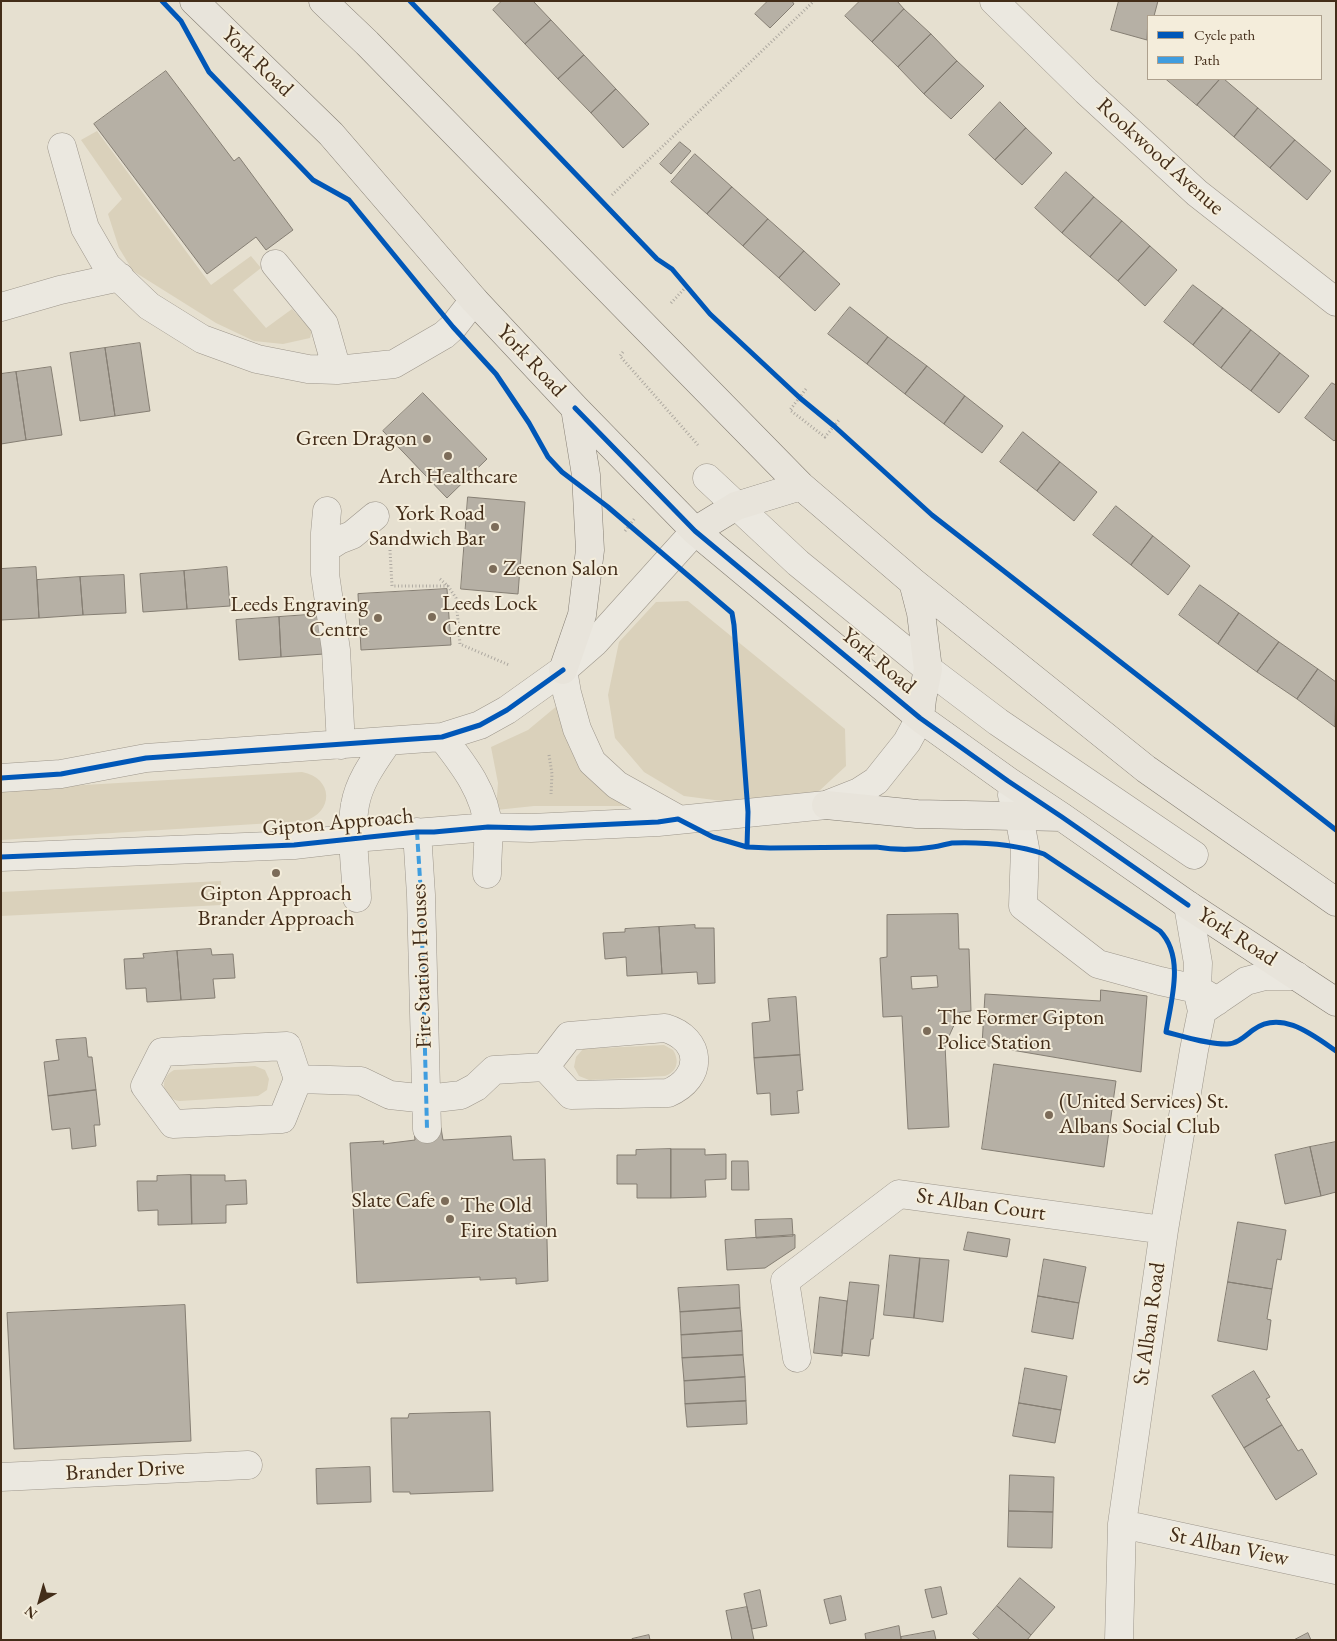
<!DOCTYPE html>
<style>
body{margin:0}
#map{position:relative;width:1337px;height:1641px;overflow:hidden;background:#e6e0d0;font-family:"EB Garamond",serif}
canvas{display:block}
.frame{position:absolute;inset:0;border:2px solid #432d19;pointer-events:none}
.legend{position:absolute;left:1147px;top:15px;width:175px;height:65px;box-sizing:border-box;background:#f4eddb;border:1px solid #ada08d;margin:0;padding:6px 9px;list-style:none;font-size:15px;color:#432d19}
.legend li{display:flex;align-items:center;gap:10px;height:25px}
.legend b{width:25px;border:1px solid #ada08d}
.north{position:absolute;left:15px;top:1576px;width:50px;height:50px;-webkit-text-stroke:4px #f4eddb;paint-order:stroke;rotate:218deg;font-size:14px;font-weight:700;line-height:20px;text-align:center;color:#432d19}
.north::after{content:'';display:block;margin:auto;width:18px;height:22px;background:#432d19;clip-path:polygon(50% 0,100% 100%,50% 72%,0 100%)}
</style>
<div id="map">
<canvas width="1337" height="1641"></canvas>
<div class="frame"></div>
<ul class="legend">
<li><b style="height:6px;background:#0057b8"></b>Cycle path</li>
<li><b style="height:6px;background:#3f9ddf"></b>Path</li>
</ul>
<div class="north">N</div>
</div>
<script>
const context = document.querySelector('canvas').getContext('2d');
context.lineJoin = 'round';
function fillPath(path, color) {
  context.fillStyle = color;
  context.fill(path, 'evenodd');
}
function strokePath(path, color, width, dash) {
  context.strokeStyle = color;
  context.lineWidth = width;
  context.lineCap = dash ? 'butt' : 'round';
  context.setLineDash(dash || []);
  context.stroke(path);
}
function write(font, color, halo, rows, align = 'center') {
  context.font = font + ' "EB Garamond",serif';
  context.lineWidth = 4;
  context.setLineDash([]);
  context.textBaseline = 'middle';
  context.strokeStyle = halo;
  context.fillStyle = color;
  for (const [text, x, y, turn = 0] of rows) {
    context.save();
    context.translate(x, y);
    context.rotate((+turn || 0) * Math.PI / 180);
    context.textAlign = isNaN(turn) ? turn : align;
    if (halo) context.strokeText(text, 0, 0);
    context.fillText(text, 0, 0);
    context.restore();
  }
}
fillPath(new Path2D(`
 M 97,131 L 211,285 L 251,256 L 261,268 L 233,290 L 266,328 L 292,309 L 312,331 L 310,338 L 283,344 L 254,341 L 216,323 L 133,271 L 119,248 L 108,214 L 122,199 L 81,140 Z
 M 688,601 L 845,729 L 846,766 L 818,792 L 787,801 L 722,801 L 684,796 L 644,772 L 615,738 L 608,695 L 619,642 L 656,602 Z
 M 558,705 L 629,806 L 534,806 L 496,810 L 498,783 L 491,747 L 528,730 Z
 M 302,772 C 334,778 334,813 304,821 L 1,840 L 1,790 Z
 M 221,881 L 222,905 L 1,916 L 1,892 Z
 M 664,1045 L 673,1050 C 680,1061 677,1072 665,1076 L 589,1080 L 579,1076 L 574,1067 L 576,1057 L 583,1049 Z
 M 255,1066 L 265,1070 L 269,1079 L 267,1090 L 258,1096 L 180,1101 C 162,1099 158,1078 174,1070 Z`), '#dad1bb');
const building = new Path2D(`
 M 502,1 L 533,1 L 551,20 L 525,44 L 493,10 Z
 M 768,1 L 792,1 L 794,4 L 770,28 L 755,14 Z
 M 860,1 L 897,1 L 904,9 L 872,42 L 845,16 Z
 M 1119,1 L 1158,1 L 1154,16 L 1148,16 L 1147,40 L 1111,30 Z
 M 904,9 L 931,34 L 898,67 L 872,42 Z
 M 551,20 L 584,55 L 558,79 L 525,44 Z
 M 931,34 L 957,61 L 924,94 L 898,67 Z
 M 584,55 L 616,89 L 591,113 L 558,79 Z
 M 957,61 L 984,86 L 951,119 L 924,94 Z
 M 166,71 L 234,161 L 239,157 L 293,230 L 266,250 L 256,237 L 207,274 L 94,124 Z
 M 1166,79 L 1220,79 L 1197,105 Z
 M 1220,79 L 1224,79 L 1258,108 L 1234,137 L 1197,105 Z
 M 616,89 L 649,124 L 623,148 L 591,113 Z
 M 1000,102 L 1026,128 L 995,160 L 969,135 Z
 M 1258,108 L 1295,140 L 1270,168 L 1234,137 Z
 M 1026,128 L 1052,153 L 1022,185 L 995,160 Z
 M 1295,140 L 1331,171 L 1307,200 L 1270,168 Z
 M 680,142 L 691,151 L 671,174 L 660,164 Z
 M 695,154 L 732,187 L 707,214 L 671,182 Z
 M 1066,172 L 1094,197 L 1062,233 L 1035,208 Z
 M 732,187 L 768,219 L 743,246 L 707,214 Z
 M 1094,197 L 1122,221 L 1090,257 L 1062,233 Z
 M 768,219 L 804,251 L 779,278 L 743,246 Z
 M 1122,221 L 1150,246 L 1118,281 L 1090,257 Z
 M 1150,246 L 1177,270 L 1145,306 L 1118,281 Z
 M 804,251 L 840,284 L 815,311 L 779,278 Z
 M 1193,285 L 1223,308 L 1193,345 L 1164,322 Z
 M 850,307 L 888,337 L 867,364 L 828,334 Z
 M 1223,308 L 1251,330 L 1221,368 L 1193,345 Z
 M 1251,330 L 1280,353 L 1251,391 L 1221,368 Z
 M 888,337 L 927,366 L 905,394 L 867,364 Z
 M 140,343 L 150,411 L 115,416 L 105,348 Z
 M 105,348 L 115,416 L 80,421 L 70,353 Z
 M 1280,353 L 1309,376 L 1279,413 L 1251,391 Z
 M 927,366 L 965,396 L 944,424 L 905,394 Z
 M 51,367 L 62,435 L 26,440 L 16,372 Z
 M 16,372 L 26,440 L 1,444 L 1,374 Z
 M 1332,383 L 1336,385 L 1336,439 L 1334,441 L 1305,418 Z
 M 423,393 L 487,459 L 447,498 L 383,431 Z
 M 965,396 L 1003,426 L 982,453 L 944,424 Z
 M 1023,432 L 1060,462 L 1037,491 L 1000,462 Z
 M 1060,462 L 1097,492 L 1074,521 L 1037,491 Z
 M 468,497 L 525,502 L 518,594 L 461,589 Z
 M 1116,506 L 1153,536 L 1131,565 L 1093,535 Z
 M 1153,536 L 1190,566 L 1168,595 L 1131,565 Z
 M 36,567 L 39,618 L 1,620 L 1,569 Z
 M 227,567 L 230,606 L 187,609 L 184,571 Z
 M 184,571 L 187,609 L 143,612 L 140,574 Z
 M 124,575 L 126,613 L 83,615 L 80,577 Z
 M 80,577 L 83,615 L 39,618 L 37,580 Z
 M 1200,585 L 1239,613 L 1218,644 L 1179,615 Z
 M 447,589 L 451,645 L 361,650 L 358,594 Z
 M 1239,613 L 1279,642 L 1257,672 L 1218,644 Z
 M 322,614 L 324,654 L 281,657 L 279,617 Z
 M 279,617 L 281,657 L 239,660 L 236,620 Z
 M 1279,642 L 1318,669 L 1297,699 L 1257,672 Z
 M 1318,669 L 1336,682 L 1335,727 L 1297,699 Z
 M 958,914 L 959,949 L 969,949 L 971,1011 L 960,1012 L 945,1045 L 949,1127 L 908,1129 L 902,1016 L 883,1017 L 880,958 L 887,957 L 887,915 ZM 937,976 L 938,987 L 912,989 L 911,977 Z
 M 695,925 L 695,928 L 714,928 L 715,983 L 698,984 L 697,972 L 662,974 L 659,927 Z
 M 659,927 L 662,974 L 627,976 L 626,957 L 605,959 L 603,933 L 625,932 L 625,929 Z
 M 211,949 L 212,955 L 233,954 L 235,978 L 213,979 L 215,998 L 181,1000 L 177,951 Z
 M 177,951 L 181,1000 L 147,1002 L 146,988 L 126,989 L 124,959 L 144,958 L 143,954 Z
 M 1101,990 L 1147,996 L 1141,1072 L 982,1045 L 985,994 L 1100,1001 Z
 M 796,997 L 800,1055 L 754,1058 L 752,1023 L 770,1021 L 768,999 Z
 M 86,1038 L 88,1057 L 92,1057 L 96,1090 L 48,1096 L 44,1062 L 59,1060 L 56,1040 Z
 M 800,1055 L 803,1090 L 797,1091 L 799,1113 L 771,1115 L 770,1093 L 757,1094 L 754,1058 Z
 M 994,1064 L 1116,1081 L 1104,1167 L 982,1149 Z
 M 96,1090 L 100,1125 L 94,1125 L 96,1146 L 72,1149 L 70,1128 L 52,1130 L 48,1096 Z
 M 441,1128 L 443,1140 L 511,1136 L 513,1160 L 545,1159 L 548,1281 L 516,1284 L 516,1278 L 480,1280 L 480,1277 L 357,1283 L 350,1143 L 384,1141 L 383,1144 L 415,1140 L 414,1130 Z
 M 1336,1142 L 1336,1192 L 1321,1196 L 1310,1147 Z
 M 1310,1147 L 1321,1196 L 1285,1204 L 1275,1155 Z
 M 671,1149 L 705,1149 L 705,1155 L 726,1154 L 726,1179 L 705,1180 L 706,1197 L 671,1198 Z
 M 671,1149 L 671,1198 L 637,1198 L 637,1184 L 617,1184 L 617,1155 L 636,1155 L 636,1150 Z
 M 732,1161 L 748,1161 L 749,1190 L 732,1190 Z
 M 191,1175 L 192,1224 L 158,1225 L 158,1210 L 138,1211 L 137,1181 L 157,1181 L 157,1176 Z
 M 191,1175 L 225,1175 L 225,1181 L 246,1180 L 247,1204 L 226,1205 L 226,1223 L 192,1224 Z
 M 792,1219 L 793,1236 L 756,1238 L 755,1220 Z
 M 1238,1222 L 1286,1230 L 1281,1260 L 1277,1259 L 1272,1289 L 1228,1282 Z
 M 968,1232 L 1010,1239 L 1007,1257 L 964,1250 Z
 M 795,1235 L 795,1248 L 765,1268 L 727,1270 L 725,1240 Z
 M 890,1255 L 920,1258 L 914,1318 L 884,1315 Z
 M 920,1258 L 949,1260 L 943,1322 L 914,1318 Z
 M 1044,1259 L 1086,1267 L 1079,1303 L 1038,1296 Z
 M 850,1282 L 879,1285 L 873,1339 L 871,1339 L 869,1356 L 842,1353 Z
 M 1228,1282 L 1272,1289 L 1267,1319 L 1271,1320 L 1267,1350 L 1218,1341 Z
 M 739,1285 L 740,1308 L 680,1312 L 678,1288 Z
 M 1038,1296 L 1079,1303 L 1073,1339 L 1032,1332 Z
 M 820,1297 L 847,1301 L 842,1356 L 814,1353 Z
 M 185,1305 L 191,1441 L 14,1449 L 7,1313 Z
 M 740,1308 L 742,1331 L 681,1335 L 680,1312 Z
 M 742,1331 L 743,1355 L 682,1358 L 681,1335 Z
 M 743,1355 L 745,1377 L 684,1381 L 682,1358 Z
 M 1025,1368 L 1067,1376 L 1061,1410 L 1019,1403 Z
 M 1254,1371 L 1270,1397 L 1266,1399 L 1282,1425 L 1244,1448 L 1212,1396 Z
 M 745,1377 L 746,1401 L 685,1404 L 684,1381 Z
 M 746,1401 L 747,1424 L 687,1427 L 685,1404 Z
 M 1019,1403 L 1061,1410 L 1055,1443 L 1013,1436 Z
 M 490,1412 L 493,1491 L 410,1494 L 410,1492 L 393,1492 L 391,1418 L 408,1418 L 409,1414 Z
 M 1282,1425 L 1298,1451 L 1302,1449 L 1317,1474 L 1276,1500 L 1244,1448 Z
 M 370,1467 L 371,1502 L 317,1504 L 316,1469 Z
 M 1010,1475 L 1054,1477 L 1053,1512 L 1009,1511 Z
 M 1009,1511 L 1053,1512 L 1052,1548 L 1008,1547 Z
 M 1020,1578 L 1055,1607 L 1031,1635 L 997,1606 Z
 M 941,1587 L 947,1614 L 932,1618 L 925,1590 Z
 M 760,1590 L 767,1626 L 752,1629 L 744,1594 Z
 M 841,1596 L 846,1620 L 830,1624 L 824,1600 Z
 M 997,1606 L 1031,1635 L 1027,1640 L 980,1640 L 973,1634 Z
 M 747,1607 L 754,1640 L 732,1640 L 726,1611 Z
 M 899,1626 L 901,1640 L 866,1640 L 865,1634 Z
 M 934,1631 L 936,1640 L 901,1640 L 901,1637 Z
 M 1308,1633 L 1311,1640 L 1294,1640 Z
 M 649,1635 L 650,1640 L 632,1640 L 632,1639 Z`);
fillPath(building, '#b6b0a5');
strokePath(building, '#857e73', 1);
const minor = new Path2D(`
 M 994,1 L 1086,91 L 1197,193 L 1336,302
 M 62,147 L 85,228 L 107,266 L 149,306 L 202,339 L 257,359 L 308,369 L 337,370 L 394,364 L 444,335 L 453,327 L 474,300
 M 275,264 L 324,324 L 337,370
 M 1,307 L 60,290 L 120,277
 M 707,478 L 798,563 L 928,669 L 998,722 L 1194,855
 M 327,511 L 325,533 L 325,574 L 336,650 L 341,745
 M 325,549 L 339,540 L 352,535 L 375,516
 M 563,670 L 567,693 L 577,729 L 592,762 L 617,785 L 678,819
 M 442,737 C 463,764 486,793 488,828 C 489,843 487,859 487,874
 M 1,778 L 61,774 L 146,758 L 442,737 L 480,725 L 507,710 L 563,670 L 595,642 L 695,531
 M 1012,795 L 1019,816 L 1025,848 L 1023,906 L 1098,964 L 1160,981 L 1197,989 L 1217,1001
 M 417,832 L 421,895 L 427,1129
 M 1,857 L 294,845 L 354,838 L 488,827 L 531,828 L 658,822 L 826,805 L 859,792 L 876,781 L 907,742 L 920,718
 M 357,898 C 356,871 350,831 355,805 C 359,781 375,760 388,741
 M 1188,905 L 1198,963 L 1197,989 L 1202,1011 L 1246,981 L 1265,976 L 1297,976
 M 665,1028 C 703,1039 704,1078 668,1093 L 571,1095 L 545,1067 L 569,1036 Z
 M 287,1046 L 298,1079 L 282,1119 L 173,1124 L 145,1086 L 162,1052 Z
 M 298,1079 L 361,1081 L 390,1095 L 427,1099 L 461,1095 L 476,1087 L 494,1070 L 545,1067
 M 797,1358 L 785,1281 L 899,1194 L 1164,1230
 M 1,1477 L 248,1465
 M 1122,1524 L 1336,1570
 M 1119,1640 L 1122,1524 L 1164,1230 L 1194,1050 L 1202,1011`);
const highway = new Path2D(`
 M 194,1 L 331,134 L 474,300 L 575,408 L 695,531 L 920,718 L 1008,781 L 1062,817 L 1188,905 L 1336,1002
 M 323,1 L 367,43 L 801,486 L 913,582 L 1146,769 L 1336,902
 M 695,531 L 736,506 L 801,486
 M 913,582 L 921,613 L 928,669 L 922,699 L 920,718
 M 563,670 L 582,615 L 590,550 L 586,475 L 575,408
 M 826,805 L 917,814 L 1062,817`);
strokePath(minor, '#9d968b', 29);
strokePath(highway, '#857e73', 29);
strokePath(new Path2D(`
 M 612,195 L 814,1
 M 671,303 L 686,287
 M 623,352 L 620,356 L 698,445
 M 806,389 L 790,410 L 825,437 L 839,420
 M 625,531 L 635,518
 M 390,550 L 392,586 L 448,586
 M 440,579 L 448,586 L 456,598 L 460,644 L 509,665
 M 549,755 L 552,774 L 551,794`), '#ada8a0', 3, [1, 2.5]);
strokePath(minor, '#ebe8e0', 28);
strokePath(highway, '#e8e4db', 28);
strokePath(new Path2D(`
 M 417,832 L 421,895 L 427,1129`), '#3f9ddf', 4, [8, 4]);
strokePath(new Path2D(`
 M 162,1 L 181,21 L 209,72 L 313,180 L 349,200 L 453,327 L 496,374 L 529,423 L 548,457 L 562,472 L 608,507 L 732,613 L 734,625 L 748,812 L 747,847
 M 410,1 L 657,259 L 672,269 L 710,314 L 800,398 L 834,426 L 932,515 L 1336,830
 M 575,408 L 695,531 L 920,718 L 1008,781 L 1062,817 L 1188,905
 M 1,778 L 61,774 L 146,758 L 442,737 L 480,725 L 507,710 L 563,670
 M 1,857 L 294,845 L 417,832 L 434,832 L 488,827 L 531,828 L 658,822 L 678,819 L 713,837 L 747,847 L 770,848 L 876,847 C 894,850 915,850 933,847 C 940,846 946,844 952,843 C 984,842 1014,844 1044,854 L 1160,931 C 1185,957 1171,1001 1166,1032 C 1185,1037 1207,1044 1227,1044 C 1237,1044 1245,1036 1253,1030 C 1281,1009 1313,1035 1336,1051`), '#0057b8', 5);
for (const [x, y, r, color] of [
 [427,439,5,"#7c6c59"],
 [448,456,5,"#7c6c59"],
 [495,527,5,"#7c6c59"],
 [493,569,5,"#7c6c59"],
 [432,617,5,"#7c6c59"],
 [378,618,5,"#7c6c59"],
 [276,873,5,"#7c6c59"],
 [927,1031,5,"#7c6c59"],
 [1049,1115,5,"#7c6c59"],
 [445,1201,5,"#7c6c59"],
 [450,1219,5,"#7c6c59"]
]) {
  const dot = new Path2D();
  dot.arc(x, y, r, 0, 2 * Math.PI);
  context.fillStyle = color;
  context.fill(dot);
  strokePath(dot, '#f4eddb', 2);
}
write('22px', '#432d19', '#f4eddb', [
 ["York Road",257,62,44],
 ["Rookwood Avenue",1160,157,42],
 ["York Road",531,361,47],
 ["York Road",878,661,40],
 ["Gipton Approach",338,823,-5],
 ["York Road",1237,937,33],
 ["Fire Station Houses",422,966,-92],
 ["St Alban Court",981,1205,8],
 ["St Alban Road",1150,1324,-82],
 ["Brander Drive",125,1471,-3],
 ["St Alban View",1229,1547,12]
]);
write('22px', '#432d19', '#f4eddb', [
 ["Green Dragon",417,439,"right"],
 ["Arch Healthcare",448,477,"center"],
 ["York Road",485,514,"right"],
 ["Sandwich Bar",485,539,"right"],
 ["Zeenon Salon",503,569],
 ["Leeds Lock",442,604],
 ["Centre",442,629],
 ["Leeds Engraving",368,605,"right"],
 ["Centre",368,630,"right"],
 ["Gipton Approach",276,894,"center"],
 ["Brander Approach",276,919,"center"],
 ["The Former Gipton",937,1018],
 ["Police Station",937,1043],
 ["(United Services) St.",1059,1102],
 ["Albans Social Club",1059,1127],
 ["Slate Cafe",435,1201,"right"],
 ["The Old",460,1206],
 ["Fire Station",460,1231]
], 'left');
</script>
